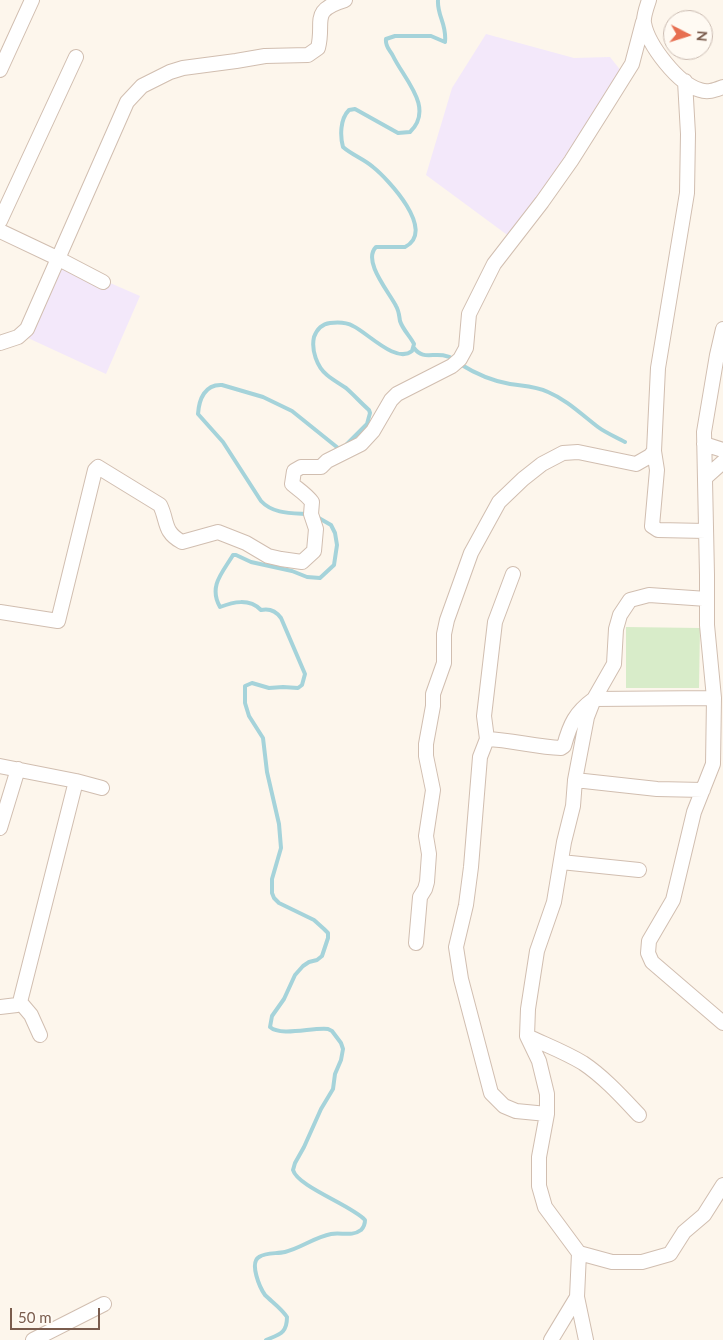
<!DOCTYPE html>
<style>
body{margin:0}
#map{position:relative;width:723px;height:1340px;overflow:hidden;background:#fdf6ec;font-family:Lato,sans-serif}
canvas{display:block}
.north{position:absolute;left:663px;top:10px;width:50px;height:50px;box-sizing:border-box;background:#fffaf3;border:1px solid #cabbb1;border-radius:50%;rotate:95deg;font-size:14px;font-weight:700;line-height:20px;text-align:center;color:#7a5c4d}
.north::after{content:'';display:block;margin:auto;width:18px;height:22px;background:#e76f51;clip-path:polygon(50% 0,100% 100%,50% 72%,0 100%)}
.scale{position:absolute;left:10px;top:1308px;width:90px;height:22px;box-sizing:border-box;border:2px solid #7a5c4d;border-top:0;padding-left:6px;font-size:15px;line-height:18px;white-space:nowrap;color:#7a5c4d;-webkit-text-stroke:4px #fffaf3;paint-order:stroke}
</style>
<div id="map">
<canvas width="723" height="1340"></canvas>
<div class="north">N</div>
<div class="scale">50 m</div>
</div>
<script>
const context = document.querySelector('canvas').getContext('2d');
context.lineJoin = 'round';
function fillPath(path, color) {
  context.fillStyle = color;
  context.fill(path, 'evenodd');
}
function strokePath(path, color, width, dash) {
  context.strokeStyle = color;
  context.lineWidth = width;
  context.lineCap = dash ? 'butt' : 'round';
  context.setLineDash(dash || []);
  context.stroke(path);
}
fillPath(new Path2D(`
 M 486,34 L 574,58 L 610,57 L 622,72 L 510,237 L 426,175 L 452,88 Z
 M 62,262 L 140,296 L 106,374 L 28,338 Z`), '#f3e8fa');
fillPath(new Path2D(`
 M 626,627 L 700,628 L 699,688 L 626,688 Z`), '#d8ecc9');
strokePath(new Path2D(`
 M 414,348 C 425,363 437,348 455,360
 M 460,364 C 476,374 492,381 510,384 C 523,386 536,386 548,392 C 567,400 581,414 598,427 C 606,433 616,437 625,442
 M 347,444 L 367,424 L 370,413 L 369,410 C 361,403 354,395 346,388 C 340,384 333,380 327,375 C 317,367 311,350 314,337 C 317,329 322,324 330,323 C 338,322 346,322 353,326 C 368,333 396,364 412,351 L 414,344 C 410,336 403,330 400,321 C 399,315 399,311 396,306 C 389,292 362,261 376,247 L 405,247 C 437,231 388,179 373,167 C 364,159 352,155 343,147 C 340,136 340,119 349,110 L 355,109 L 398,133 L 410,132 C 435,108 404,79 393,56 C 390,50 385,47 386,39 L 395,36 L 431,36 L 445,42 C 447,24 437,16 438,0
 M 308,514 C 291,513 273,514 261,501 L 223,442 L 198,414 C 199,399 205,384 222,385 L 263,397 L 292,411 L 338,448 L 341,448
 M 266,1340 C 280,1334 287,1333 287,1317 C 281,1308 272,1302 265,1295 C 260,1288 249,1263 259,1257 C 266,1252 277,1254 285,1252 C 301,1248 315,1237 331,1234 C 341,1232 352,1237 361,1230 C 364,1227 365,1224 365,1220 C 351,1205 298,1187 293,1170 L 295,1163 L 304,1147 L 321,1109 L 333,1089 L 335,1074 L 341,1060 L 343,1049 L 341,1043 L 332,1031 L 328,1029 C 313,1027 281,1037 270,1027 L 272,1016 L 284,999 L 295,975 L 303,966 L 309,962 L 317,960 L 322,956 L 328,938 L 328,933 L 324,929 L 314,920 L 279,903 L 274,898 L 272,893 L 272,879 L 281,848 L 279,824 L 267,772 L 263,738 L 249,716 L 245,703 L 245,686 L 252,683 L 269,688 L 283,687 L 298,688 L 302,685 L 305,674 L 281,618 C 276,611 270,608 261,610 C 249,598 233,602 220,607 C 208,586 223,572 233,555 L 236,555 L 251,562 L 292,571 L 307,577 L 320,578 L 334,565 L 337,545 L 335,533 L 331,525 L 317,517`), '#a5d3da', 4);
const minor = new Path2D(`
 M 649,0 C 647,6 643,17 644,23 C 648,45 678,84 700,90 C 708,93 715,90 723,87
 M 0,70 L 32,0
 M 0,221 L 76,57
 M 0,231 L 57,258 L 103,282
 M 723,329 L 717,355 L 704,432 L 707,575 L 707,625 L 714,698 L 713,764 L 694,812 L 673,900 L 649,941 L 648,953 L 652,962 L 723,1023
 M 0,343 L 18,337 L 27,329 L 127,102 L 142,86 L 170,72 L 183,68 L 236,61 L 265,56 L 308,55 L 318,48 C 325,21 309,11 345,0
 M 704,444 L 723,450
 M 654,451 L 657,470 L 652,526 L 658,530 L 706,531
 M 705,478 L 723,462
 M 513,574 L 495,622 L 484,716 L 487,739 L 480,757 L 471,867 L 466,905 L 456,947 L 461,979 L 491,1093 L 504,1106 L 516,1111 L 547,1114
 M 707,599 L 649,595 L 630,600 L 620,615 L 616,629 L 614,664 L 594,699 L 587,717 L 575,780 L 573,806 L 564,842 L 554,902 L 537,951 L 528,1009 L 527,1036 L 539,1061 L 547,1094 L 547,1114 L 539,1157 L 539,1186 L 545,1207 L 579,1253 L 612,1262 L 642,1262 L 670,1254 L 684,1232 L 704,1215 L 723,1185
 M 0,612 L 58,621 L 95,470 L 98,467 L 160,505 C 168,521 163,532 182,542 L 218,532 L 246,543 L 268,556 L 281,559 L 302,562 L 314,551 L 316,529 L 311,514 L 312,502 C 306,494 299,490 292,484 L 294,471 L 301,467 L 321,467 L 327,461 L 361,444 L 373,431 L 391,400 L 397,394 L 452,366 L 460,359 L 466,348 L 469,314 L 494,264 L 542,202 L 571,161 L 607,104 L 632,64 L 643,22
 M 487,739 C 512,740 536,747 561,748 L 564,746 C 570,724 575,713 594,699 L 714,698
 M 0,766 L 76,781 L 102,788
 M 575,780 L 657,789 L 703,790
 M 0,828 L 18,769
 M 561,862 L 639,870
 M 416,943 L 420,897 L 425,889 L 427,882 L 429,854 L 426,836 L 433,790 L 426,756 L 426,744 L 433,706 L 433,694 L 444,663 L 444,634 L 447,620 L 471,553 L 499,502 L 523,479 L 542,464 L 563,453 L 578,452 L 636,464 L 650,456 L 654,451 L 658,368 L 687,193 L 688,134 L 685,81
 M 20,1002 L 76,781
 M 20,1002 L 31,1015 L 40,1035
 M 0,1007 L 17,1005 L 20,1002
 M 527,1036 C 546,1045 565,1052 583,1063 C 604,1077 622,1097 639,1115
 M 579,1253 L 577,1297 L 586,1340
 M 33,1340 L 104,1304
 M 551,1340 L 577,1297`);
strokePath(minor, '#d1beb0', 16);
strokePath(minor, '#fff', 14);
</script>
